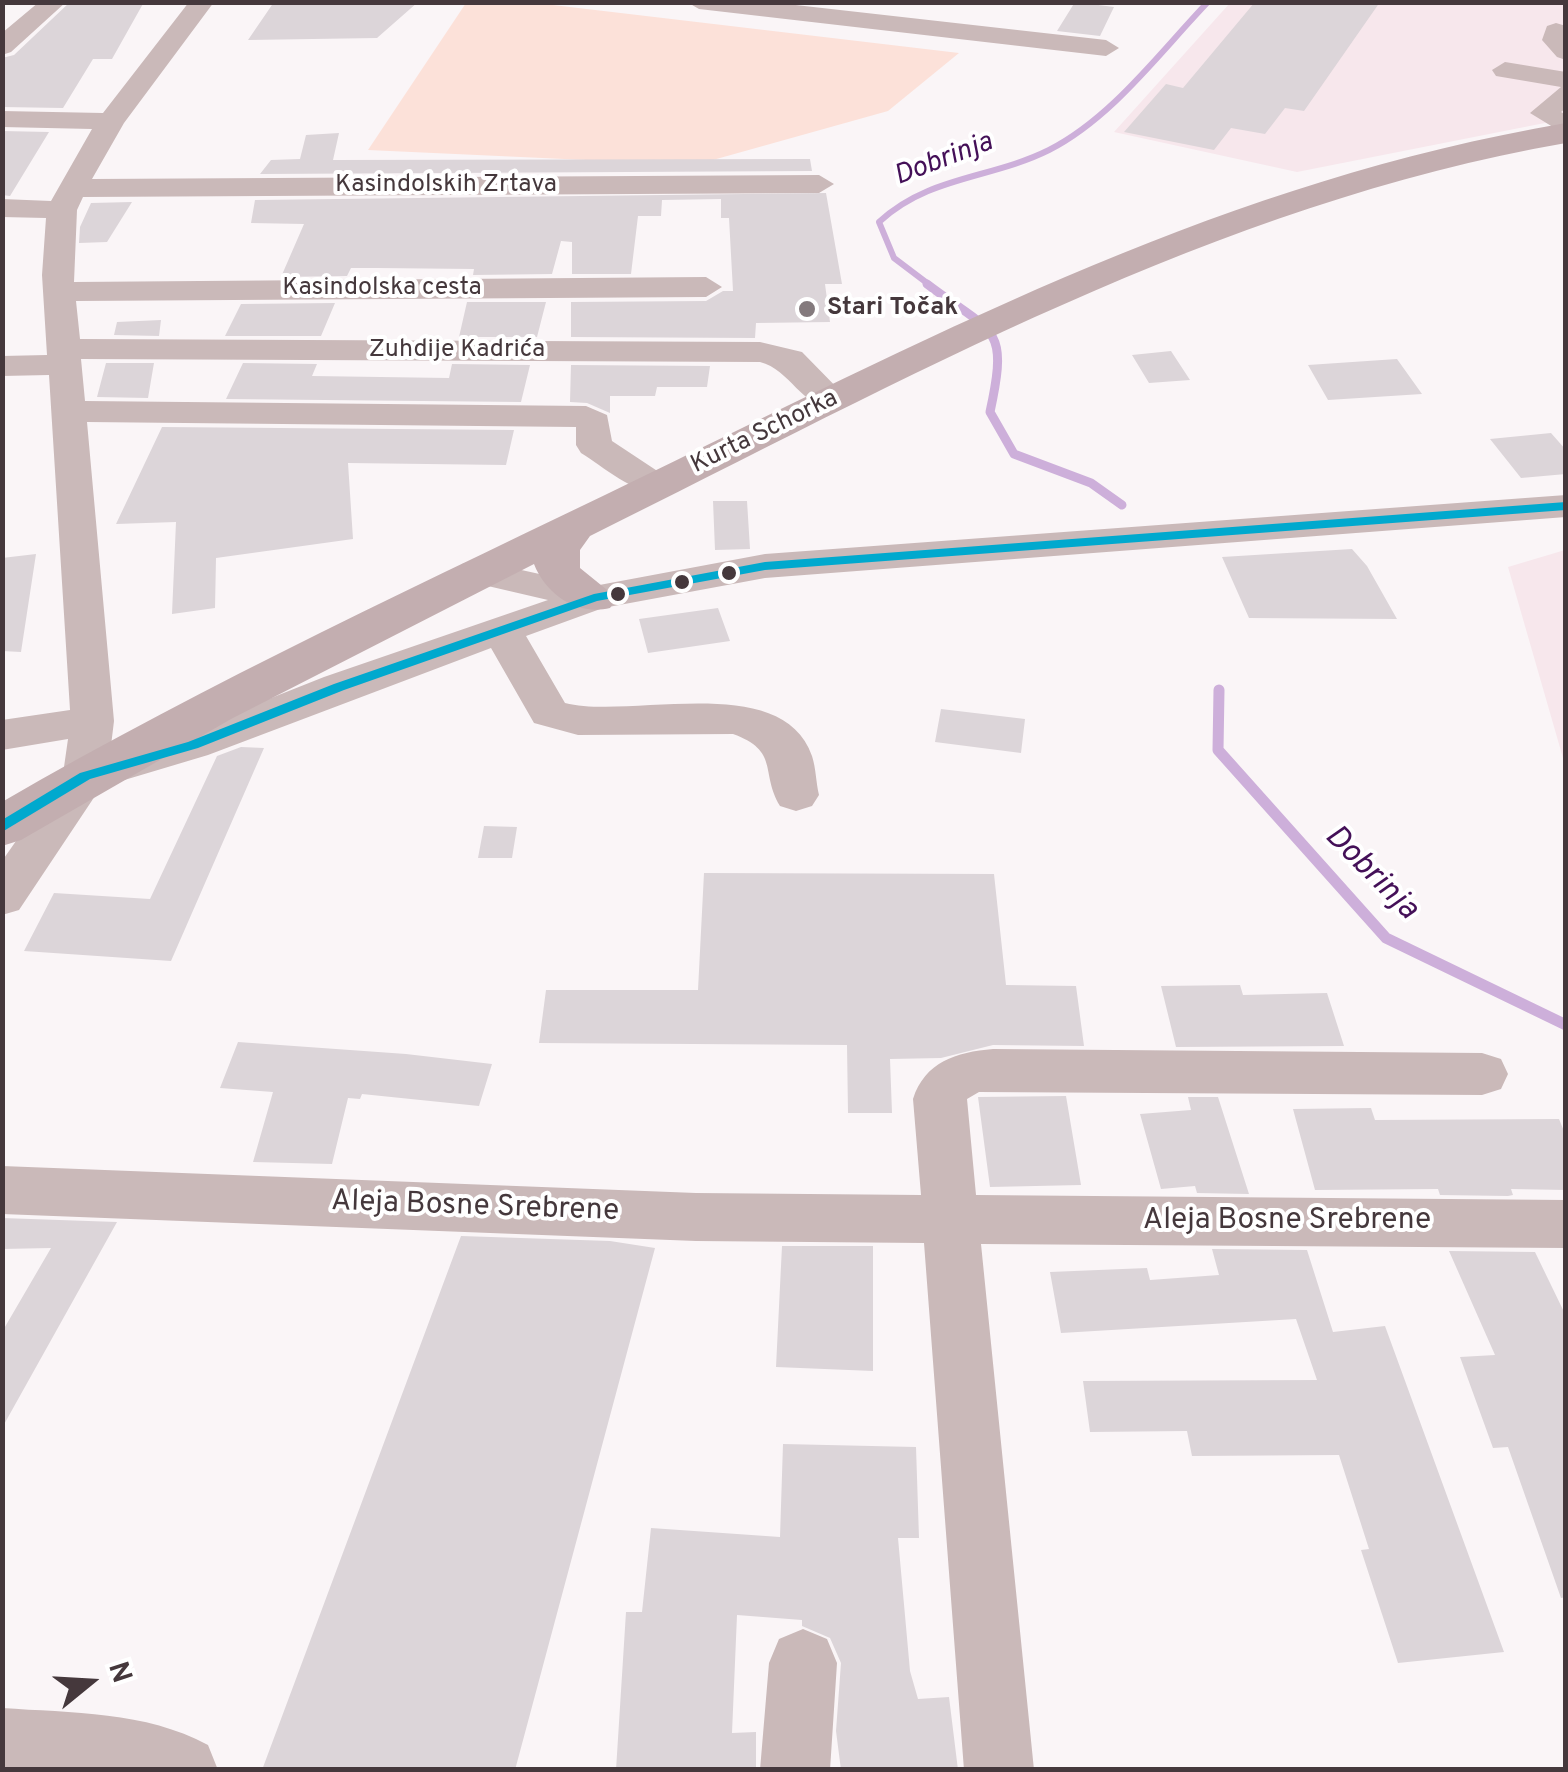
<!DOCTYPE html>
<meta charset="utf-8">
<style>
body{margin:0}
#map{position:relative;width:1568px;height:1772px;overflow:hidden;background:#faf5f7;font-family:Overpass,sans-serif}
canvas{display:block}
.frame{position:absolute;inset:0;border:5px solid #45383c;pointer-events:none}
.north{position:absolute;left:40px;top:1632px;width:100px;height:100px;-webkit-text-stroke:8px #fff;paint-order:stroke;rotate:72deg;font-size:28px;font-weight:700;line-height:40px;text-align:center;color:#45383c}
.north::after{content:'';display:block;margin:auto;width:35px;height:45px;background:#45383c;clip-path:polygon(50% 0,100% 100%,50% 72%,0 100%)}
</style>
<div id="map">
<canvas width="1568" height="1772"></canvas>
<div class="frame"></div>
<div class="north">N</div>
</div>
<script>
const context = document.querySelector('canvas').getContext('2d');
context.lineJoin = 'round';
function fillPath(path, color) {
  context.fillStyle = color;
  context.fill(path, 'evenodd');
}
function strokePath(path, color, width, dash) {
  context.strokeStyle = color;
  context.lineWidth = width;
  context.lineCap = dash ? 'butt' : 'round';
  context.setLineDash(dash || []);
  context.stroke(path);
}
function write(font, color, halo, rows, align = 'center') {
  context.font = font + ' Overpass,sans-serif';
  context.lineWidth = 8;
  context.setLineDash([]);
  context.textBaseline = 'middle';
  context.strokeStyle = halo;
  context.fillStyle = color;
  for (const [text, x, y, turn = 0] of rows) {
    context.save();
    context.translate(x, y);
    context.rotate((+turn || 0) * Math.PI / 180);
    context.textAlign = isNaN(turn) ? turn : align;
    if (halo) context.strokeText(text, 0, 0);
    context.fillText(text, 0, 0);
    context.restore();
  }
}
fillPath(new Path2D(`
 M 1230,3 L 1565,3 L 1565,119 L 1297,172 L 1114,132 Z
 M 1565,550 L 1566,550 L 1565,765 L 1508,567 Z`), '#f7e7ec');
fillPath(new Path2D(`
 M 466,3 L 536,3 L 959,53 L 888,111 L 695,165 L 368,150 Z`), '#fce1d9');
strokePath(new Path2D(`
 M 931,286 L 894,258 L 879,222 C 928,176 991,179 1049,150 C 1112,118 1160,52 1208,2`), '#cdafda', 6);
strokePath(new Path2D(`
 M 927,284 C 994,335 1009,324 990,412 L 1014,454 L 1091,483 L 1122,505`), '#cdafda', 9);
strokePath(new Path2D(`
 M 1219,690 L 1218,750 L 1386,938 L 1566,1025`), '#cdafda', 11);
fillPath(new Path2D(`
 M 70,2 L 144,2 L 112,59 L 93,59 L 63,108 L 2,107 L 2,58 L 14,55 Z
 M 274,2 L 418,2 L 377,38 L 248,40 Z
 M 1075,2 L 1114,7 L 1100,36 L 1057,31 Z
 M 1255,2 L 1380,2 L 1304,111 L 1285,108 L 1265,134 L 1231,128 L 1214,150 L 1124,132 L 1166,84 L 1183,88 Z
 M 2,131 L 49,132 L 10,196 L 2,195 Z
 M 339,133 L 333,160 L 810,159 L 812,171 L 260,174 L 271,160 L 300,159 L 306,135 Z
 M 826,193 L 842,284 L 825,284 L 830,322 L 756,323 L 755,338 L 571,337 L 571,302 L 706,301 L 723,291 L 733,291 L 729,218 L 721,218 L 721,199 L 662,200 L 661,216 L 638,216 L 631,274 L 572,274 L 572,242 L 561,241 L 552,274 L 473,275 L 474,269 L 377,268 L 351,268 L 347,276 L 281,277 L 304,224 L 251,223 L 255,200 Z
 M 132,202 L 107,242 L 79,243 L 80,227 L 91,203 Z
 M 467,302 L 546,302 L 537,337 L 459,337 Z
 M 335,303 L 321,336 L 225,336 L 241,304 Z
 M 161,320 L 159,336 L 114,335 L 117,322 Z
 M 1171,351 L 1190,380 L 1149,383 L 1132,355 Z
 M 1397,359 L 1422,394 L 1328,400 L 1308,365 Z
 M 106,363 L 154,363 L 148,398 L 97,397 Z
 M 243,363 L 317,364 L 312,376 L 449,378 L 452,364 L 530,365 L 521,402 L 226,399 Z
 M 571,365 L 710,366 L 707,387 L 657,387 L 655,396 L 610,396 L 610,413 L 587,403 L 570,402 Z
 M 162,427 L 514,430 L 506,465 L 348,463 L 353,539 L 216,558 L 215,608 L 172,614 L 176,522 L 116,524 Z
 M 1551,433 L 1566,450 L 1566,474 L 1521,478 L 1490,439 Z
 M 713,501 L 747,501 L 750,549 L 715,550 Z
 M 1352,549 L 1367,566 L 1397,619 L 1249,618 L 1222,557 Z
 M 36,554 L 21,652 L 2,651 L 2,558 Z
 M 718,608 L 730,641 L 648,653 L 639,619 Z
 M 941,709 L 1025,719 L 1021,753 L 935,742 Z
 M 241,747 L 264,748 L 171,961 L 24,951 L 54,893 L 150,899 L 217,756 Z
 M 484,826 L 517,827 L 512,858 L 478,858 Z
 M 704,873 L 994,874 L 1006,985 L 1076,986 L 1084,1046 L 993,1045 L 941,1058 L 890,1059 L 892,1113 L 848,1113 L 847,1045 L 539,1043 L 546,990 L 698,990 Z
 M 1240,985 L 1243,995 L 1327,993 L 1344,1046 L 1176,1047 L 1161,986 Z
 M 238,1042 L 406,1054 L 492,1064 L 479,1106 L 362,1094 L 360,1099 L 348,1098 L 332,1164 L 253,1162 L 273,1092 L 220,1088 Z
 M 1066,1096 L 1081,1185 L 990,1187 L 978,1097 Z
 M 1188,1097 L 1218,1097 L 1249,1194 L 1197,1193 L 1195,1186 L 1161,1189 L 1140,1114 L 1191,1110 Z
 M 1371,1108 L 1375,1120 L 1559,1119 L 1566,1136 L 1566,1190 L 1511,1189 L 1513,1195 L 1508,1196 L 1440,1195 L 1438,1189 L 1315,1190 L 1293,1109 Z
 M 2,1218 L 117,1222 L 2,1428 L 2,1332 L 51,1248 L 2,1249 Z
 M 461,1236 L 610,1241 L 655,1248 L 515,1770 L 262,1770 Z
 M 782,1246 L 873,1246 L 873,1371 L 776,1367 Z
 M 1212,1249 L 1307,1250 L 1333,1332 L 1385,1326 L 1504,1652 L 1398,1663 L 1361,1550 L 1369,1549 L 1339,1455 L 1192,1456 L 1187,1431 L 1090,1432 L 1083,1381 L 1317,1380 L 1296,1319 L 1061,1333 L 1050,1272 L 1147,1268 L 1150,1280 L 1219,1275 Z
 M 1449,1251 L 1535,1252 L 1566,1316 L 1566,1597 L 1561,1598 L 1508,1447 L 1493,1448 L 1460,1357 L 1495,1355 Z
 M 783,1444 L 916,1447 L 919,1538 L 898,1538 L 910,1671 L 918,1699 L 949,1697 L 958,1770 L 841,1770 L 836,1731 L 841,1663 L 830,1638 L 802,1626 L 802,1620 L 737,1615 L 732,1733 L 756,1732 L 756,1770 L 616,1770 L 626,1612 L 642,1612 L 651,1528 L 780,1537 Z`), '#dcd5d9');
fillPath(new Path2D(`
 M 39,2 L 66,2 L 11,52 L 2,55 L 2,33 Z
 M 189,2 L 214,2 L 124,123 L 92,179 L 819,175 L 834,184 L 819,193 L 83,197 L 77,210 L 74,282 L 706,277 L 722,287 L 706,297 L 76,301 L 80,339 L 760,342 L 802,352 L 849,400 L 844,407 C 805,417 793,370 760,362 L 81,359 L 85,401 L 586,406 L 607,415 L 612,441 L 677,484 L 671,492 C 640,500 607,469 581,453 L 576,445 L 576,427 L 87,422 L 114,721 L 110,754 L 178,735 L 324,677 L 548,600 L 462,580 L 456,572 L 462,564 L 476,560 L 594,586 L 765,554 L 1566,495 L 1566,517 L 765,578 L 603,608 L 526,636 L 565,703 C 630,720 782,670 812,756 C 816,768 816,783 819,795 L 812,806 L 796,811 L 780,806 C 760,772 780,751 733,734 L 578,735 L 534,723 L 491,648 L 208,755 L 101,787 L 19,910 L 2,915 L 2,861 L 63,774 L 68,739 L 2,750 L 2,720 L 70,710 L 49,375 L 2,376 L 2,356 L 47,355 L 42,275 L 46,218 L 2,217 L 2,199 L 51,201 L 92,129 L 2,127 L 2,111 L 103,113 Z
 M 687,2 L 769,2 L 1106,40 L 1119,48 L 1106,56 L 699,9 Z
 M 1556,23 L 1566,26 L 1566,60 L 1557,57 L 1542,40 L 1547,26 Z
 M 1505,62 L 1566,72 L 1566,108 L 1561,112 L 1566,115 L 1566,135 L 1530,113 L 1561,87 L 1496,76 L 1492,70 Z
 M 993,1049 L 1482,1053 L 1501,1059 L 1508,1074 L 1501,1089 L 1482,1095 L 979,1092 L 967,1099 L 976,1195 L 1566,1200 L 1566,1248 L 981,1244 L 1034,1770 L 964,1770 L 924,1243 L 696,1241 L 2,1214 L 2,1166 L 696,1193 L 921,1195 L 913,1099 C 925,1062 956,1052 993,1049 Z
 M 803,1629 L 827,1639 L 837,1663 L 830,1770 L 760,1770 L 769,1663 L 779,1639 Z
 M 2,1708 C 72,1713 145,1711 208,1745 L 218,1770 L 2,1770 Z`), '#cab9b9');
fillPath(new Path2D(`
 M 1566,123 L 1566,143 C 1215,204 905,380 590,536 L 580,550 L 580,568 L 617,598 L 610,608 C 578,616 546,595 534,564 L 231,719 L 21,840 L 2,846 L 2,802 C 210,681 430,580 646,475 C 951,327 1227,181 1566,123 Z`), '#c3aeb0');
fillPath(new Path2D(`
 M 1566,502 L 1566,510 L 765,570 L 597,601 L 344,690 L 198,748 L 90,779 L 2,832 L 2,820 L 80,773 L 188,742 L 334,684 L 594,594 L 765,562 Z`), '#00a9ce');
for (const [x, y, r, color] of [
 [807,309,10,"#847a7d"],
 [729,573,9,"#45383c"],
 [682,582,9,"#45383c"],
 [618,594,9,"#45383c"]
]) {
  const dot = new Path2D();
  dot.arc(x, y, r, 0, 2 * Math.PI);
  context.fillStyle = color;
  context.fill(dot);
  strokePath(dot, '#fff', 4);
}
write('25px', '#45383c', '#fff', [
 ["Kasindolskih Zrtava",446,186],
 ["Kasindolska cesta",382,289],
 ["Zuhdije Kadrića",457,351],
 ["Kurta Schorka",765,433,-26]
]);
write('bold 25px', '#45383c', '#fff', [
 ["Stari Točak",827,309]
], 'left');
write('italic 28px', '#441058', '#fff', [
 ["Dobrinja",944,161,-21]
]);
write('30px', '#45383c', '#fff', [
 ["Aleja Bosne Srebrene",475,1208,2],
 ["Aleja Bosne Srebrene",1287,1222]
]);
write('italic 32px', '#441058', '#fff', [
 ["Dobrinja",1370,874,45]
]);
</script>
